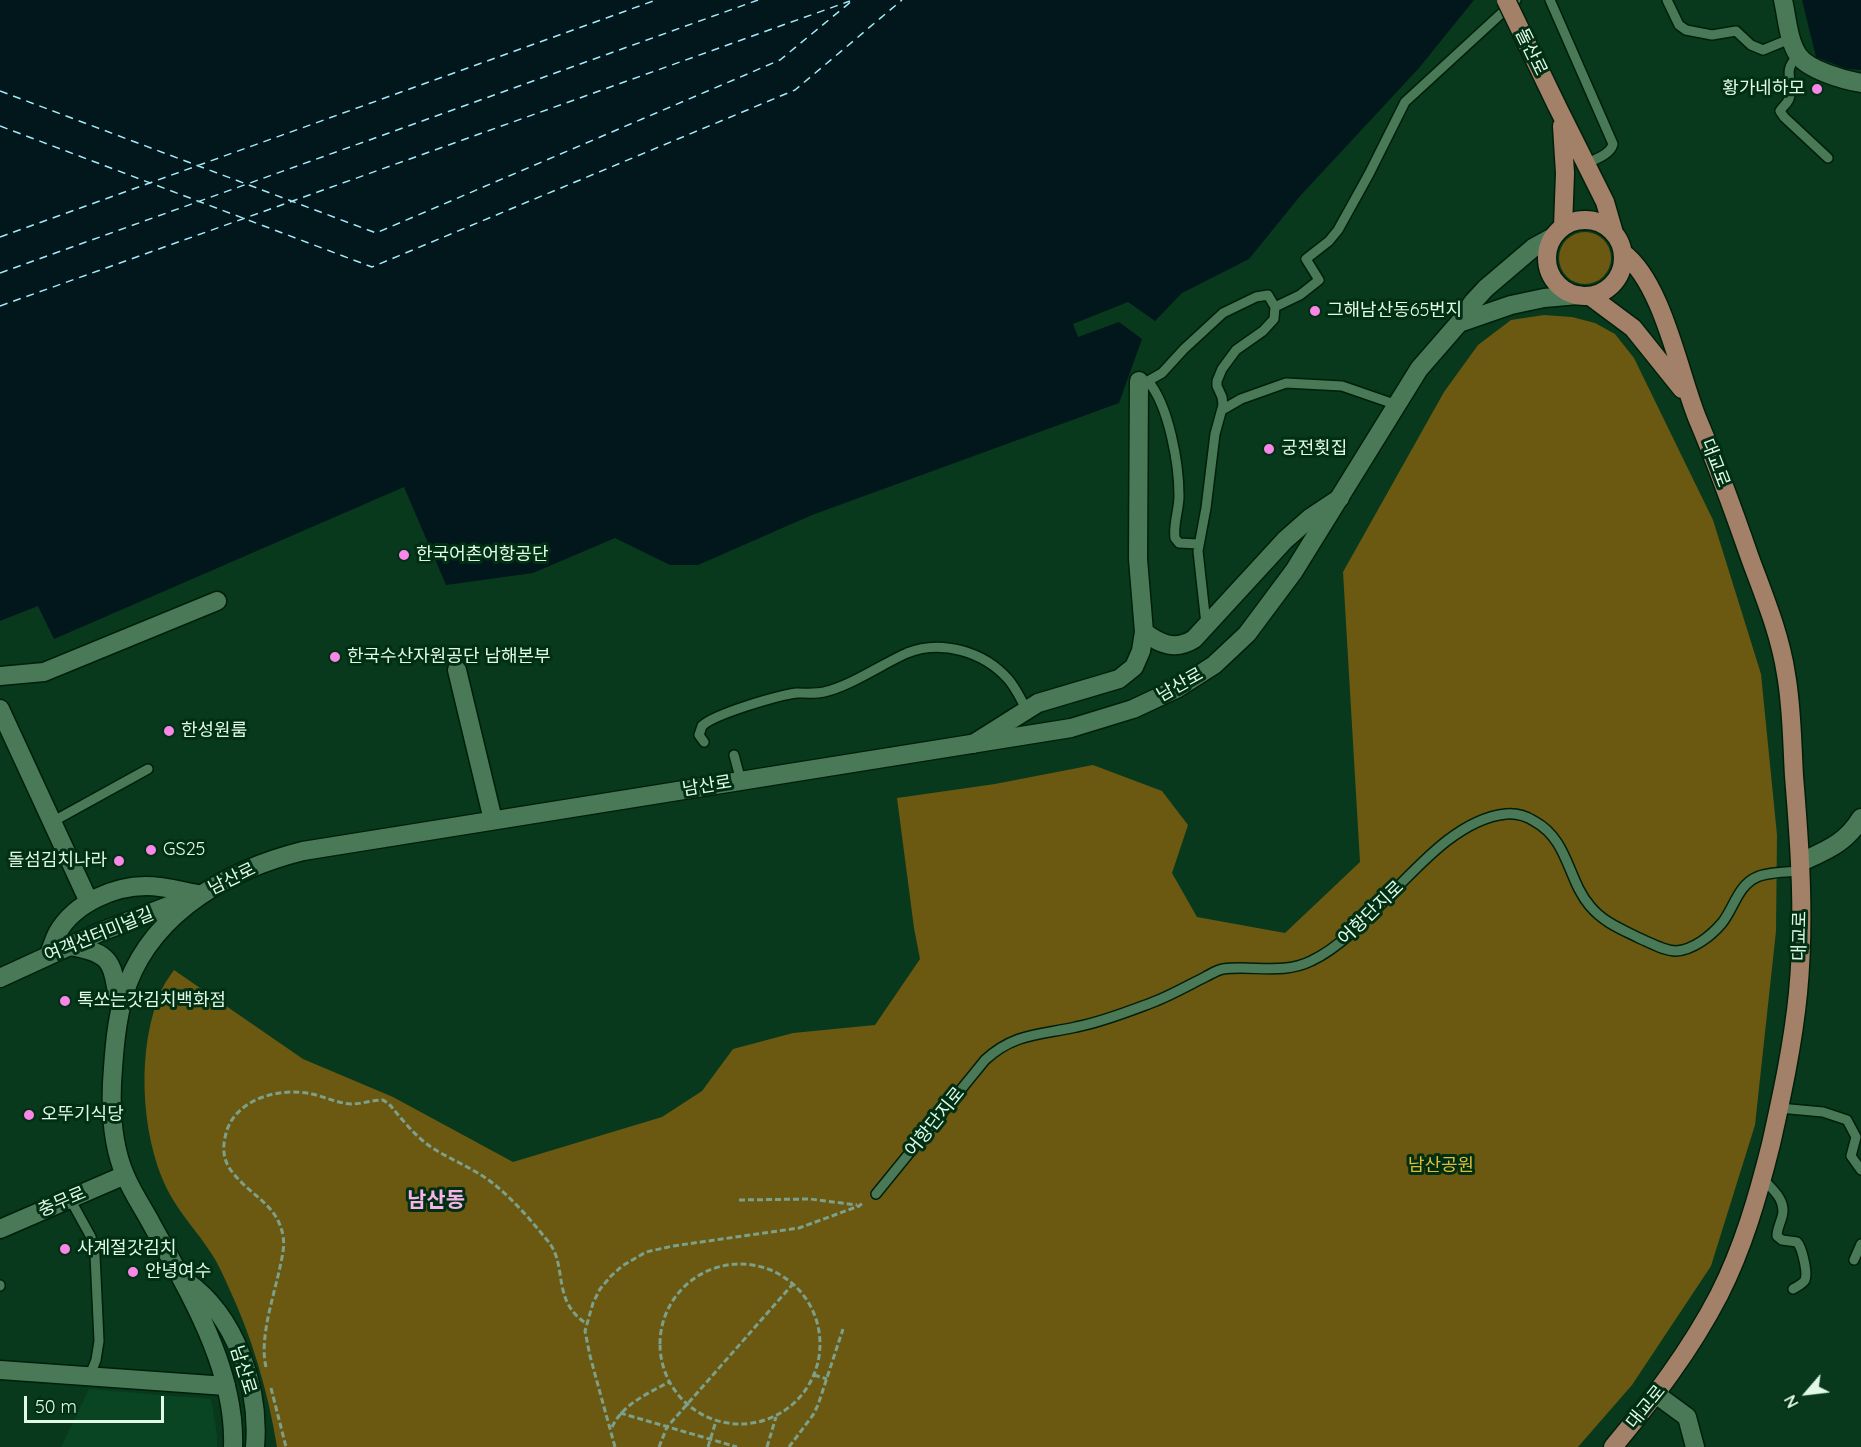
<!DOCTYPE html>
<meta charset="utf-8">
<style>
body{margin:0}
#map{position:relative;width:1861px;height:1447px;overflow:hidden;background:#08391d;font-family:Quicksand,sans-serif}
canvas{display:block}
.north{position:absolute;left:1777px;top:1363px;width:60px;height:60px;-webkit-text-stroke:4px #002f13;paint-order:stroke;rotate:242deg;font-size:16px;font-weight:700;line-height:24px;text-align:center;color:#e1fae7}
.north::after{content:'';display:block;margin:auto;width:21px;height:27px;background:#e1fae7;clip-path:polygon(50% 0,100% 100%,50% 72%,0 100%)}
.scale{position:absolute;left:24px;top:1396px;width:140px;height:27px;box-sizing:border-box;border:3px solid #e1fae7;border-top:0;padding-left:8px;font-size:18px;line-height:21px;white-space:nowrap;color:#e1fae7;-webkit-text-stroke:4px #002f13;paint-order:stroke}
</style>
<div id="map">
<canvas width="1861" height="1447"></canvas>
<div class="north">N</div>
<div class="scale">50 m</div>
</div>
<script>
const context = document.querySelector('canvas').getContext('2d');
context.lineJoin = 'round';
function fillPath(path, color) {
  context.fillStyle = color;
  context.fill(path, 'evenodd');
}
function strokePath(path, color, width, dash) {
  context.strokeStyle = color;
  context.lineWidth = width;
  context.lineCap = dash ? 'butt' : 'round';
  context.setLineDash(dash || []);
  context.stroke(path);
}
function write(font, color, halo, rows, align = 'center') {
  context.font = font + ' Quicksand,"Noto Sans KR",sans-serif';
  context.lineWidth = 6;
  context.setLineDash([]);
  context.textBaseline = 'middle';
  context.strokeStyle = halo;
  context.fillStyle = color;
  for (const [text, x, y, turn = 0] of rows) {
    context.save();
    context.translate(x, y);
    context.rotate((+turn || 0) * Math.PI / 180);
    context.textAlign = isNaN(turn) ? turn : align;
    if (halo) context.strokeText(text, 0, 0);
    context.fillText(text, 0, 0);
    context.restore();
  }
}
fillPath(new Path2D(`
 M 89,1389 L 211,1399 L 217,1434 L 217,1447 L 61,1447 Z`), '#094423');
fillPath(new Path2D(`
 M1559 258a26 26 0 1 1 52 0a26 26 0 1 1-52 0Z
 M 1544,315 L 1572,317 L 1595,323 L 1615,334 L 1634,358 L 1713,520 L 1761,674 L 1777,835 L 1776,931 L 1755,1125 L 1711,1266 L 1632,1385 L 1578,1447 L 277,1447 C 268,1391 252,1337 228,1286 C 223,1275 218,1263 211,1253 C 197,1231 179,1213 167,1189 C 140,1134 136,1046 162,989 C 165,982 170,976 174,970 L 303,1059 L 393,1097 L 513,1162 L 662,1117 L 702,1091 L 733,1049 L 793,1033 L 875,1025 L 920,959 L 914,928 L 897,798 L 995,784 L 1093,765 L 1162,791 L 1188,825 L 1172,873 L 1197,917 L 1285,933 L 1360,862 L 1343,572 L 1444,392 L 1478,345 L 1511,320 Z`), '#6b5811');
fillPath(new Path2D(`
 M 0,0 L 1474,0 L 1419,68 L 1301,195 L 1249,259 L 1182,293 L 1155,321 L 1128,302 L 1073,324 L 1078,337 L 1119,322 L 1142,339 L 1119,403 L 812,515 L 698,565 L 670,565 L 615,538 L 533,573 L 446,585 L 404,487 L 54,639 L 38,606 L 0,621 Z
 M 1802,0 L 1861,0 L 1861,70 L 1847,69 L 1816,57 Z`), '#02171c');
strokePath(new Path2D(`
 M 0,91 L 376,233 L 780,60 L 853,0
 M 0,126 L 372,267 L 795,90 L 902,0
 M 0,237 L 656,0
 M 0,273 L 758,0
 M 0,306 L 850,1`), '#a3eafa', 1.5, [8, 6]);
const service = new Path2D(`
 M 1550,0 L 1613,144 C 1610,155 1595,159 1586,164
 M 1667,0 L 1679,25 L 1686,30 L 1712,35 L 1736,31 L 1751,45 L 1763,50 L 1792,38
 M 1798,56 C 1780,72 1796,82 1789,99 C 1787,104 1782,107 1780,111 L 1784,117 L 1828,158
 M 1275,307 L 1300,295 L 1319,280 L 1306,259 L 1329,241 L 1338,230 L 1369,174 L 1405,102 L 1516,0
 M 1139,381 L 1148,381 L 1162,373 L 1184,349 L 1223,313 L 1256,297 L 1268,295 L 1275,307 L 1274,319 L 1263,331 L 1236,350 L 1222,369 L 1217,381 L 1217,386 L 1222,397 L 1223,405 L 1215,434 L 1206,508 L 1198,551 L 1206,624
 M 1148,381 C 1169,406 1179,464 1179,496 C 1179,510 1173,524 1175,538 L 1179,543 L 1198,544
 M 1222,410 L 1241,399 L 1286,383 L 1342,386 L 1397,405
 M 704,742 L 699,735 L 702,726 C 714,714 779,695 797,693 C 806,693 815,694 824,692 C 851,686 882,664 907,653 C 942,639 984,652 1008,679 C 1016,688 1021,700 1027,710
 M 734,755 L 741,781
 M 52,822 L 148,769
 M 1779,1108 L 1823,1112 L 1847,1120 L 1856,1137 L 1851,1156 L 1861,1170
 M 1762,1178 C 1772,1189 1787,1200 1782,1217 C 1780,1224 1777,1229 1777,1236 L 1782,1240 L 1797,1242 C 1802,1247 1808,1273 1805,1280 C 1803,1284 1796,1287 1793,1289
 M 876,1194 L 985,1060 C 1014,1033 1040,1035 1076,1027 C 1102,1022 1127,1012 1151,1003 C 1170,996 1187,986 1205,977 C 1211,974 1217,970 1223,969 C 1252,965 1283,975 1311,961 C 1377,930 1433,821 1506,814 C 1516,813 1526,816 1534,821 C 1569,840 1567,879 1590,906 C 1603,922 1621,929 1639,938 C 1651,943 1664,951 1676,951 C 1693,950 1711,936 1722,923 C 1734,908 1738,885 1757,877 C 1768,872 1789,872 1801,871
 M 70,1199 L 91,1237 L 95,1255 L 99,1341 L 96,1360 L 90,1375
 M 1854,1260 L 1861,1244
 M 0,1285 L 0,1286`);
const minor = new Path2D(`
 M 1783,0 C 1787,17 1788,40 1798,55 C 1808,70 1844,80 1861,83
 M 1144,632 C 1160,644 1175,651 1194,639 L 1285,540 L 1310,518 L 1340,498
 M 457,670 L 493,820
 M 0,676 L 44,672 L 217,601
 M 0,709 L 89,902
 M 973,744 L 1038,703 L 1119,679 L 1134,667 L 1141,651 L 1144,632 L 1138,559 L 1139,381
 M 1801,862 C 1827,850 1846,843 1861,818
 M 49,954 C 52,947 54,939 58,932 C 75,903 114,886 146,886 C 164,886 181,891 198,894
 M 0,978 L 98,933 L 197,895
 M 0,1370 L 226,1386
 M 1657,1395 L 1687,1417 L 1695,1447`);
const tertiary = new Path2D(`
 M 1459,323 L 1511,305 L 1544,298 L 1578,295
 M 70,946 C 115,953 112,965 119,1005
 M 0,1229 L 125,1175
 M 186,1281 C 236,1316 260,1388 255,1447
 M 233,1447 C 236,1368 188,1291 151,1223 C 143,1208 132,1192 125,1175 C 111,1142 110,1103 113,1068 C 115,1039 118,1010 128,983 C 156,910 231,869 303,851 L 1071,728 L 1133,709 L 1178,688 L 1214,665 L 1247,634 L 1294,571 L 1419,369 L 1459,323 L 1473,302 L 1486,288 L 1533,248 L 1553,237`);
const primary = new Path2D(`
 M 1556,104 L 1605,202 L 1614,233
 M 1562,126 L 1565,173 L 1563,227
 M1547 258a38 38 0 1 1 76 0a38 38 0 1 1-76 0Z
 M 1590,296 L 1633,328 L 1682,389
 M 1613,1447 C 1653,1399 1690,1351 1719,1295 C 1743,1248 1758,1196 1771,1144 C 1782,1095 1793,1044 1798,993 C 1805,921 1800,848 1794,776 C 1792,742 1792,707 1786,674 C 1780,634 1764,596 1750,558 C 1734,512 1717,465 1698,420 C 1679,374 1663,283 1623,253`);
strokePath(service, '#001f0a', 12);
strokePath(minor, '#001f0a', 21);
strokePath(tertiary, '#001f0a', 21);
strokePath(primary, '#001f0a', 21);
strokePath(new Path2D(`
 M 739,1200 L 810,1199 L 857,1205
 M660 1344a80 80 0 1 1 160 0a80 80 0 1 1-160 0Z
 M 266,1367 C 259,1338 274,1296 280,1267 C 282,1257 285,1247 283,1236 C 278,1205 251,1196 233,1173 C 222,1160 222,1146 227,1130 C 238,1098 281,1087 312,1094 C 325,1097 337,1103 351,1104 C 362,1104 372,1100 383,1100 L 389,1104 C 402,1119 416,1138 434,1149 C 452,1160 472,1168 490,1181 C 511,1197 530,1219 547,1240 C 569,1265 550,1300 587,1324
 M 814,1375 L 827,1379
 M 271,1388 L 286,1447
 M 620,1413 L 737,1447
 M 612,1427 C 623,1404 647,1394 669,1382
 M 615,1447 L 590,1356 L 585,1331 L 593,1303 L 600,1289 L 611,1276 L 622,1266 L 646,1252 L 673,1246 L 799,1228 L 859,1206 L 864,1202
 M 659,1447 L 667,1427 L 793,1284
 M 708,1447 L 716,1421
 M 767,1447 L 776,1417
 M 789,1447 L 813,1415 L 818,1405 L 843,1329`), '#7ca089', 3, [6, 3]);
strokePath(service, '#4a7958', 9);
strokePath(minor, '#4a7958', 18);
strokePath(tertiary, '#4a7958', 18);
strokePath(primary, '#a38168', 18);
const primaryBridge = new Path2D(`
 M 1506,0 L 1556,104`);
strokePath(primaryBridge, '#001f0a', 21, []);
strokePath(primaryBridge, '#a38168', 18);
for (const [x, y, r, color] of [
 [1817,89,6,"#f987e8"],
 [1315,311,6,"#f987e8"],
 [1269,449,6,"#f987e8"],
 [404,555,6,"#f987e8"],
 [335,657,6,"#f987e8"],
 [169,731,6,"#f987e8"],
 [151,850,6,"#f987e8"],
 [119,861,6,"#f987e8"],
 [65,1001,6,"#f987e8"],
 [29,1115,6,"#f987e8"],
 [65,1249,6,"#f987e8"],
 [133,1272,6,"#f987e8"]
]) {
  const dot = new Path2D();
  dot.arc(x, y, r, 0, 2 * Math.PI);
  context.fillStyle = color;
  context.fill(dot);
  strokePath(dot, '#002f13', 2);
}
write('18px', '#e1fae7', '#002f13', [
 ["돌산로",1531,52,64],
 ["대교로",1715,463,69],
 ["남산로",1180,685,-29],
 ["남산로",707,786,-9],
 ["남산로",232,879,-26],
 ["어항단지로",1371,913,-44],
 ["여객선터미널길",99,935,-22],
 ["대교로",1800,936,-89],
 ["어항단지로",935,1122,-51],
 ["충무로",62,1202,-23],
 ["남산로",243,1370,73],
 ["대교로",1646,1407,-51]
]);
write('18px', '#e1fae7', '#002f13', [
 ["황가네하모",1805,89,"right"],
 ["그해남산동65번지",1327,311],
 ["궁전횟집",1281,449],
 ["한국어촌어항공단",416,555],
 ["한국수산자원공단 남해본부",347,657],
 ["한성원룸",181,731],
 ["GS25",163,850],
 ["돌섬김치나라",107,861,"right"],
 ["톡쏘는갓김치백화점",77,1001],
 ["오뚜기식당",41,1115],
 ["사계절갓김치",77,1249],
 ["안녕여수",145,1272]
], 'left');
write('18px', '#e0bc38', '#002f13', [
 ["남산공원",1441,1166]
]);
write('bold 21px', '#f5b5e9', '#002f13', [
 ["남산동",436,1201]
]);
</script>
